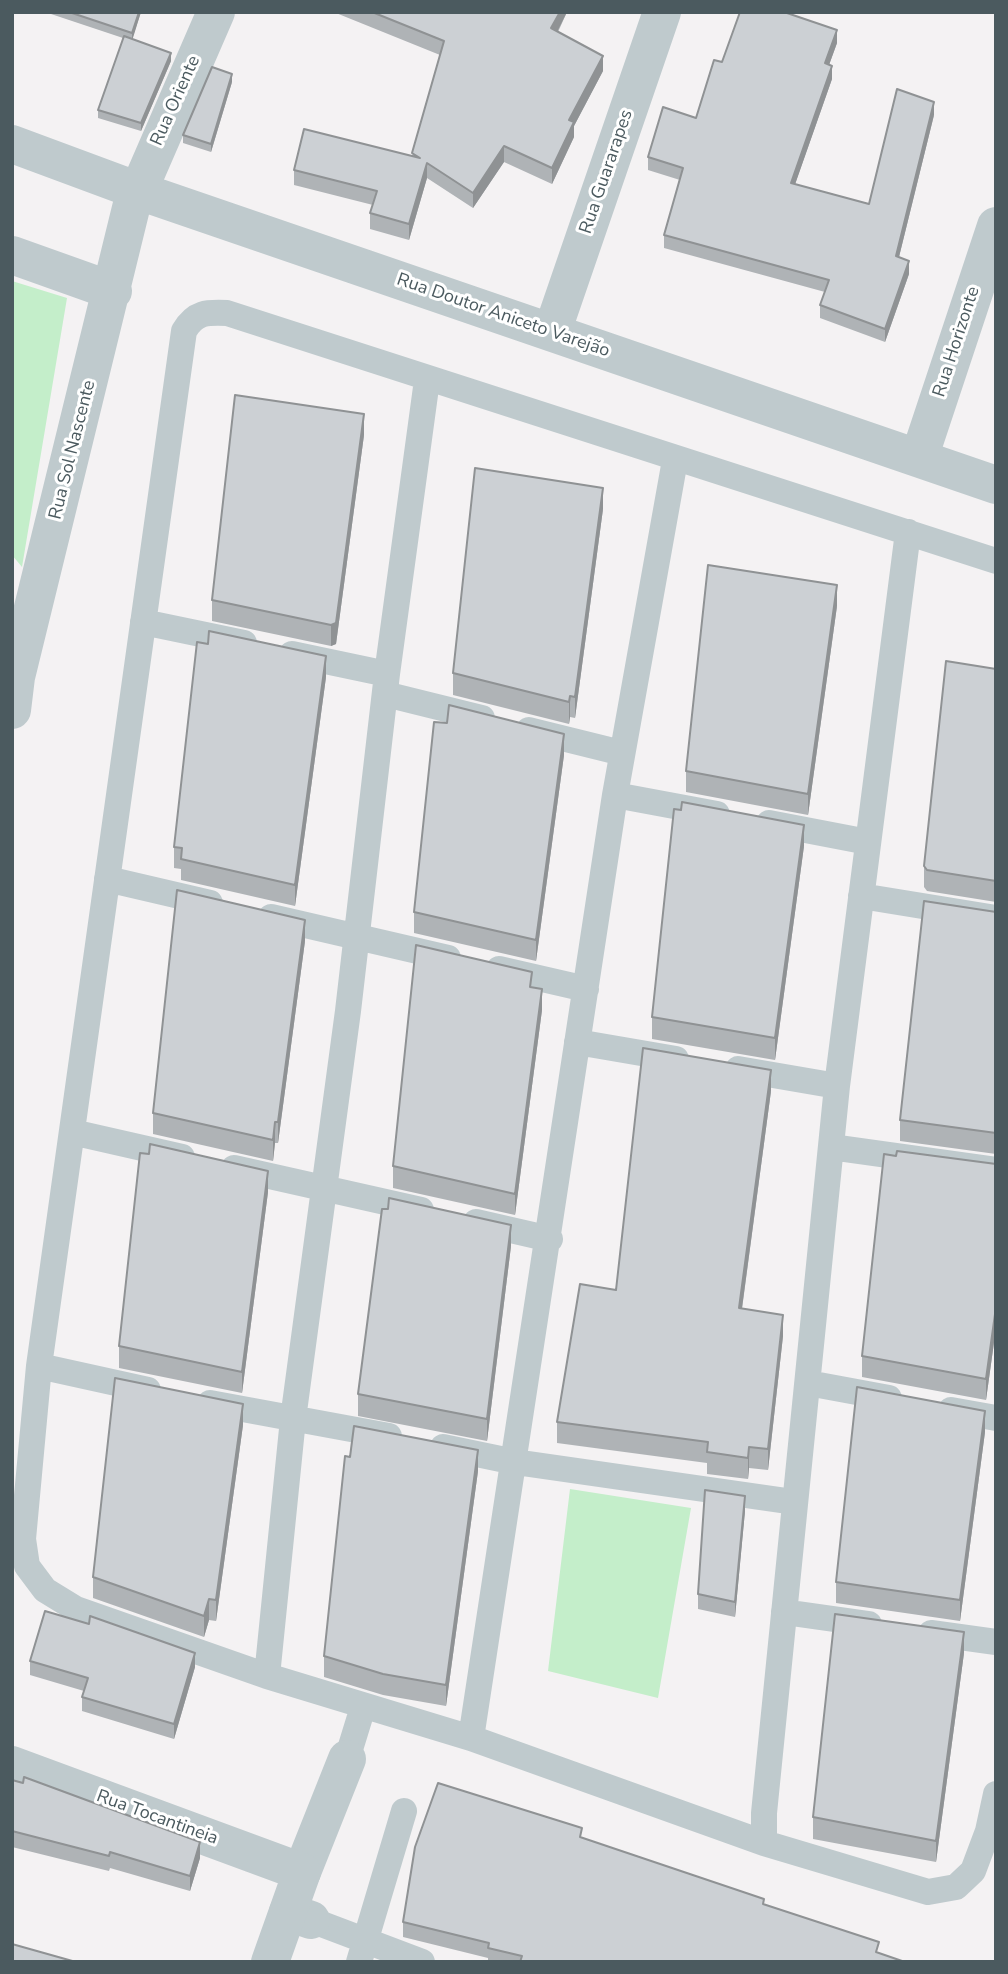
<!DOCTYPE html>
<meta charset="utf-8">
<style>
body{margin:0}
#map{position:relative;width:1008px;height:1974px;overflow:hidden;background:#f4f2f3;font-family:"Nunito Sans",sans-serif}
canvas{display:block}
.frame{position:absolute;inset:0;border:14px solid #4b5a5f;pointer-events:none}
</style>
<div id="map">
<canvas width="1008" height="1974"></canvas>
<div class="frame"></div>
</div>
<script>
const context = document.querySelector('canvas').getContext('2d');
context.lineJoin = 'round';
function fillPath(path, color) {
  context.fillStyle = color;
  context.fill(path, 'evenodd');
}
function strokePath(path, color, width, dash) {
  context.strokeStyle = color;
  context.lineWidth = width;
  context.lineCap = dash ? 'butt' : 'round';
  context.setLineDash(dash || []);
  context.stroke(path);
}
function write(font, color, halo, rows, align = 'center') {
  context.font = font + ' "Nunito Sans",sans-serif';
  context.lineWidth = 6;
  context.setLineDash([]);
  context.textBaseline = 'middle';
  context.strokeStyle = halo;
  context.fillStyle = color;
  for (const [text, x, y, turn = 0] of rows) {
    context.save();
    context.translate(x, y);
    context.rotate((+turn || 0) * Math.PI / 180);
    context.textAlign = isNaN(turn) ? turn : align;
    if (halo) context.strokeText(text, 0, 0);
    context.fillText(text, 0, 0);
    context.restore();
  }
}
fillPath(new Path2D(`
 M 12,281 L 67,298 L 22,567 L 12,555 Z
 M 570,1489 L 691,1508 L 658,1698 L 548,1671 Z`), '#c4eeca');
strokePath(new Path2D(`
 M 996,561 L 227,313 C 207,312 195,312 184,331 L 39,1366 L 23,1539 L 27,1566 L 45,1590 L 76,1609 L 267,1676 L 471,1738 L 764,1843 L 928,1892 L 956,1887 L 973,1871 L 988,1831 L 996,1794
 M 143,622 L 244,643
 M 292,654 L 387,674
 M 385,694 L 482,718
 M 529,730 L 622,753
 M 615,795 L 717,814
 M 769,823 L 868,842
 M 107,879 L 210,903
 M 861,896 L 996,918
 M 271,917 L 448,958
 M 499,969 L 586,989
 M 577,1042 L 676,1059
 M 738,1069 L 837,1086
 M 72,1132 L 182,1157
 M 831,1147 L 996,1170
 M 234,1168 L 421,1210
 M 476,1222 L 550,1239
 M 39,1366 L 148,1390
 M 808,1383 L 889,1398
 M 210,1403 L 389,1436
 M 951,1410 L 996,1418
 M 443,1447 L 515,1462 L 794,1502
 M 784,1612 L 869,1624
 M 931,1633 L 996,1642
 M 267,1676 L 293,1419 L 348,1011 L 387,674 L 427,380
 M 471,1738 L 615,795 L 675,460
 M 347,1759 L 363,1707
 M 764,1843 L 764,1813 L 837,1086 L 908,532
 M 311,1920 L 422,1962
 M 359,1962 L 404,1811`), '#bfcacd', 26);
strokePath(new Path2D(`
 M 12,144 L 136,190 L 996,485
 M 12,255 L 113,291
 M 552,332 L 662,12
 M 919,458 L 996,226
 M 12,710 L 16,677 L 131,208 L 216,12
 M 302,1872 L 347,1759
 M 288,1912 L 311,1920`), '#bfcacd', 38);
strokePath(new Path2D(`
 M 12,1765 L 302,1872 L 270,1962`), '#bfcacd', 38);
fillPath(new Path2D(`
 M 45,12 L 141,12 L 132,39 L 171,61 L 141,131 L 98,118 L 98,110 L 123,38 Z
 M 336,12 L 567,12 L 558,32 L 603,71 L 574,126 L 574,137 L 552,184 L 504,162 L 473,208 L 427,178 L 409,240 L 370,229 L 370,213 L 373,205 L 294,185 L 294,170 L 412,156 L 440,55 L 336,13 Z
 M 740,12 L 787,12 L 837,43 L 829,65 L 832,79 L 795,184 L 869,204 L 934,115 L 899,257 L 909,274 L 885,342 L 820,318 L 820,305 L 825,292 L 664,248 L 664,235 L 680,180 L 648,170 L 648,157 L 696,118 L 722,62 Z
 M 232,82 L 211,152 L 183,143 L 183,135 Z
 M 364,435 L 336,644 L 331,646 L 212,621 L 212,600 Z
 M 603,509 L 575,718 L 570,717 L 569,724 L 453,695 L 453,673 Z
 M 837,606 L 808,815 L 686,792 L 686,771 Z
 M 996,669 L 996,902 L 927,891 L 924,887 L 924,866 Z
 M 326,677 L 295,906 L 181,880 L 181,869 L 174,868 L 174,847 Z
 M 564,755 L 536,961 L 414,933 L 414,912 Z
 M 804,846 L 775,1060 L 652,1039 L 652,1017 Z
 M 994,912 L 996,912 L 996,1154 L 900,1141 L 900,1120 Z
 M 305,941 L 278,1143 L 275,1143 L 273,1161 L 153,1134 L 153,1113 Z
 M 542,1010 L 515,1215 L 393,1188 L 393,1166 Z
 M 771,1091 L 742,1309 L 783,1336 L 768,1470 L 749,1468 L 748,1479 L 707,1474 L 707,1463 L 557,1443 L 557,1422 L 616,1290 Z
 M 995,1164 L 996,1164 L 996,1328 L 986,1400 L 862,1377 L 862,1356 Z
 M 268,1192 L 242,1393 L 119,1368 L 119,1346 Z
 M 511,1246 L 487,1441 L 358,1416 L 358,1394 Z
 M 243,1425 L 216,1621 L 209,1620 L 204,1637 L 93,1598 L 93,1577 Z
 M 985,1432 L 960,1621 L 836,1603 L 836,1582 Z
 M 478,1471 L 446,1706 L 383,1695 L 324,1677 L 324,1656 Z
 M 745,1511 L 735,1617 L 698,1609 L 698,1594 Z
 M 964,1653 L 936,1862 L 813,1839 L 813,1817 Z
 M 30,1661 L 195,1667 L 174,1739 L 82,1711 L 82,1697 L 84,1691 L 30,1675 Z
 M 12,1780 L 200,1858 L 190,1891 L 110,1868 L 109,1871 L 12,1847 Z
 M 582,1838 L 764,1904 L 879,1953 L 905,1962 L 488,1962 L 488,1958 L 403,1937 L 403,1922 Z`), '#afb3b6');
fillPath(new Path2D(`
 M 139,12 L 141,12 L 132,41 L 132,33 Z
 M 560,12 L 567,12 L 551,44 L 551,28 Z
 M 837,30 L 837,43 L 825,76 L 825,63 Z
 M 171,53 L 171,61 L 141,131 L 141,123 Z
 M 603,56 L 603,71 L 574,126 L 574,137 L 552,184 L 552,168 L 569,120 Z
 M 832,66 L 832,79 L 791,196 L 791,183 Z
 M 232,74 L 232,82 L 211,152 L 211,144 Z
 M 934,102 L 934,115 L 896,269 L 896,256 Z
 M 504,146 L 504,162 L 473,208 L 473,193 Z
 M 427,163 L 427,178 L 409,240 L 409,224 Z
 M 909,261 L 909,274 L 885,342 L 885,329 Z
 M 364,414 L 364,435 L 336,644 L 331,646 L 331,625 Z
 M 603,488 L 603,509 L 575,718 L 575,697 Z
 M 837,585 L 837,606 L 808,815 L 808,794 Z
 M 326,656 L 326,677 L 295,906 L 295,885 Z
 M 570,696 L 570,717 L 569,724 L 569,702 Z
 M 564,734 L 564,755 L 536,961 L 536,940 Z
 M 804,825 L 804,846 L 775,1060 L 775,1038 Z
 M 305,920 L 305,941 L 278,1143 L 278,1122 Z
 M 542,989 L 542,1010 L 515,1215 L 515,1194 Z
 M 771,1070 L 771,1091 L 739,1330 L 739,1308 Z
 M 275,1122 L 275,1143 L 273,1161 L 273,1140 Z
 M 268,1171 L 268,1192 L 242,1393 L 242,1372 Z
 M 511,1225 L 511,1246 L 487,1441 L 487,1419 Z
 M 996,1307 L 996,1328 L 986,1400 L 986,1379 Z
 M 783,1315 L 783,1336 L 768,1470 L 768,1449 Z
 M 243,1404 L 243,1425 L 216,1621 L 216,1600 Z
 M 985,1411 L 985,1432 L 960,1621 L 960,1600 Z
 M 749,1447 L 749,1468 L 748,1479 L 748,1458 Z
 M 478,1450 L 478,1471 L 446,1706 L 446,1685 Z
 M 745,1496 L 745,1511 L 735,1617 L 735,1602 Z
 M 209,1599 L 209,1620 L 204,1637 L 204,1616 Z
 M 964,1632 L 964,1653 L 936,1862 L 936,1841 Z
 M 195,1653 L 195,1667 L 174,1739 L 174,1724 Z
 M 200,1842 L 200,1858 L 190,1891 L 190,1876 Z`), '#8f9294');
const building = new Path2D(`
 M 69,12 L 139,12 L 132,33 Z
 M 372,12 L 560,12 L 551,28 L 603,56 L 569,120 L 574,122 L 552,168 L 504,146 L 473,193 L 427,163 L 409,224 L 370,213 L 377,191 L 294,170 L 304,129 L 420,158 L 412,153 L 444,41 Z
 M 740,12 L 784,12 L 837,30 L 825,63 L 832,66 L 791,183 L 869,204 L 897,89 L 934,102 L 896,256 L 909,261 L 885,329 L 820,305 L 829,280 L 664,235 L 683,168 L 648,157 L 663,107 L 696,118 L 714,60 L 722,62 Z
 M 124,36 L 171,53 L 141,123 L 98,110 Z
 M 212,67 L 232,74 L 211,144 L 183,135 Z
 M 235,395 L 364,414 L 336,623 L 331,625 L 212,600 Z
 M 475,468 L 603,488 L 575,697 L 570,696 L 569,702 L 453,673 Z
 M 708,565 L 837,585 L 808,794 L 686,771 Z
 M 209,631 L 326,656 L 295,885 L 181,859 L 182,848 L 174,847 L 197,642 L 208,644 Z
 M 946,661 L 996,669 L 996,881 L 927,870 L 924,866 Z
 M 449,705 L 564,734 L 536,940 L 414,912 L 434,722 L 447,723 Z
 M 682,802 L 804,825 L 775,1038 L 652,1017 L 674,809 L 681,810 Z
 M 177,890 L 305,920 L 278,1122 L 275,1122 L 273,1140 L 153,1113 Z
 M 924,901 L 996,912 L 996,1133 L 900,1120 Z
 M 416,945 L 532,972 L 530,987 L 542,989 L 515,1194 L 393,1166 Z
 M 643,1048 L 771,1070 L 739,1308 L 783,1315 L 768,1449 L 749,1447 L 748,1458 L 707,1452 L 708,1442 L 557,1422 L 580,1284 L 616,1290 Z
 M 150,1144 L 268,1171 L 242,1372 L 119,1346 L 140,1153 L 149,1154 Z
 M 897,1151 L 996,1164 L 996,1307 L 986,1379 L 862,1356 L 884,1154 L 896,1156 Z
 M 389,1198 L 511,1225 L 487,1419 L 358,1394 L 382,1209 L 388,1209 Z
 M 115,1378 L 243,1404 L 216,1600 L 209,1599 L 204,1616 L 93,1577 Z
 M 857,1387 L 985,1411 L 960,1600 L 836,1582 Z
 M 354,1426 L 478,1450 L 446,1685 L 383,1674 L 324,1656 L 345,1456 L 350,1457 Z
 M 705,1490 L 745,1496 L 735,1602 L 698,1594 Z
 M 45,1611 L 89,1624 L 90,1616 L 195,1653 L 174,1724 L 82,1697 L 88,1678 L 30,1661 Z
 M 835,1614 L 964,1632 L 936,1841 L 813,1817 Z
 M 24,1777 L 200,1842 L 190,1876 L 110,1852 L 109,1856 L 12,1831 L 12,1780 L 23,1783 Z
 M 438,1783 L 582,1828 L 580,1837 L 764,1899 L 763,1904 L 879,1942 L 876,1952 L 905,1962 L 520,1962 L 522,1956 L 488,1948 L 489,1943 L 403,1922 L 415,1847 Z
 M 12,1944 L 76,1962 L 12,1962 Z`);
fillPath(building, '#ccd0d4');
strokePath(building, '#8f9294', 2);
write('18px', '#4b5a5f', '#fff', [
 ["Rua Oriente",176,101,-66],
 ["Rua Guararapes",607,172,-71],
 ["Rua Doutor Aniceto Varejão",503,316,19],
 ["Rua Horizonte",957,342,-72],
 ["Rua Sol Nascente",73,450,-76],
 ["Rua Tocantineia",157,1818,20]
]);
</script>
